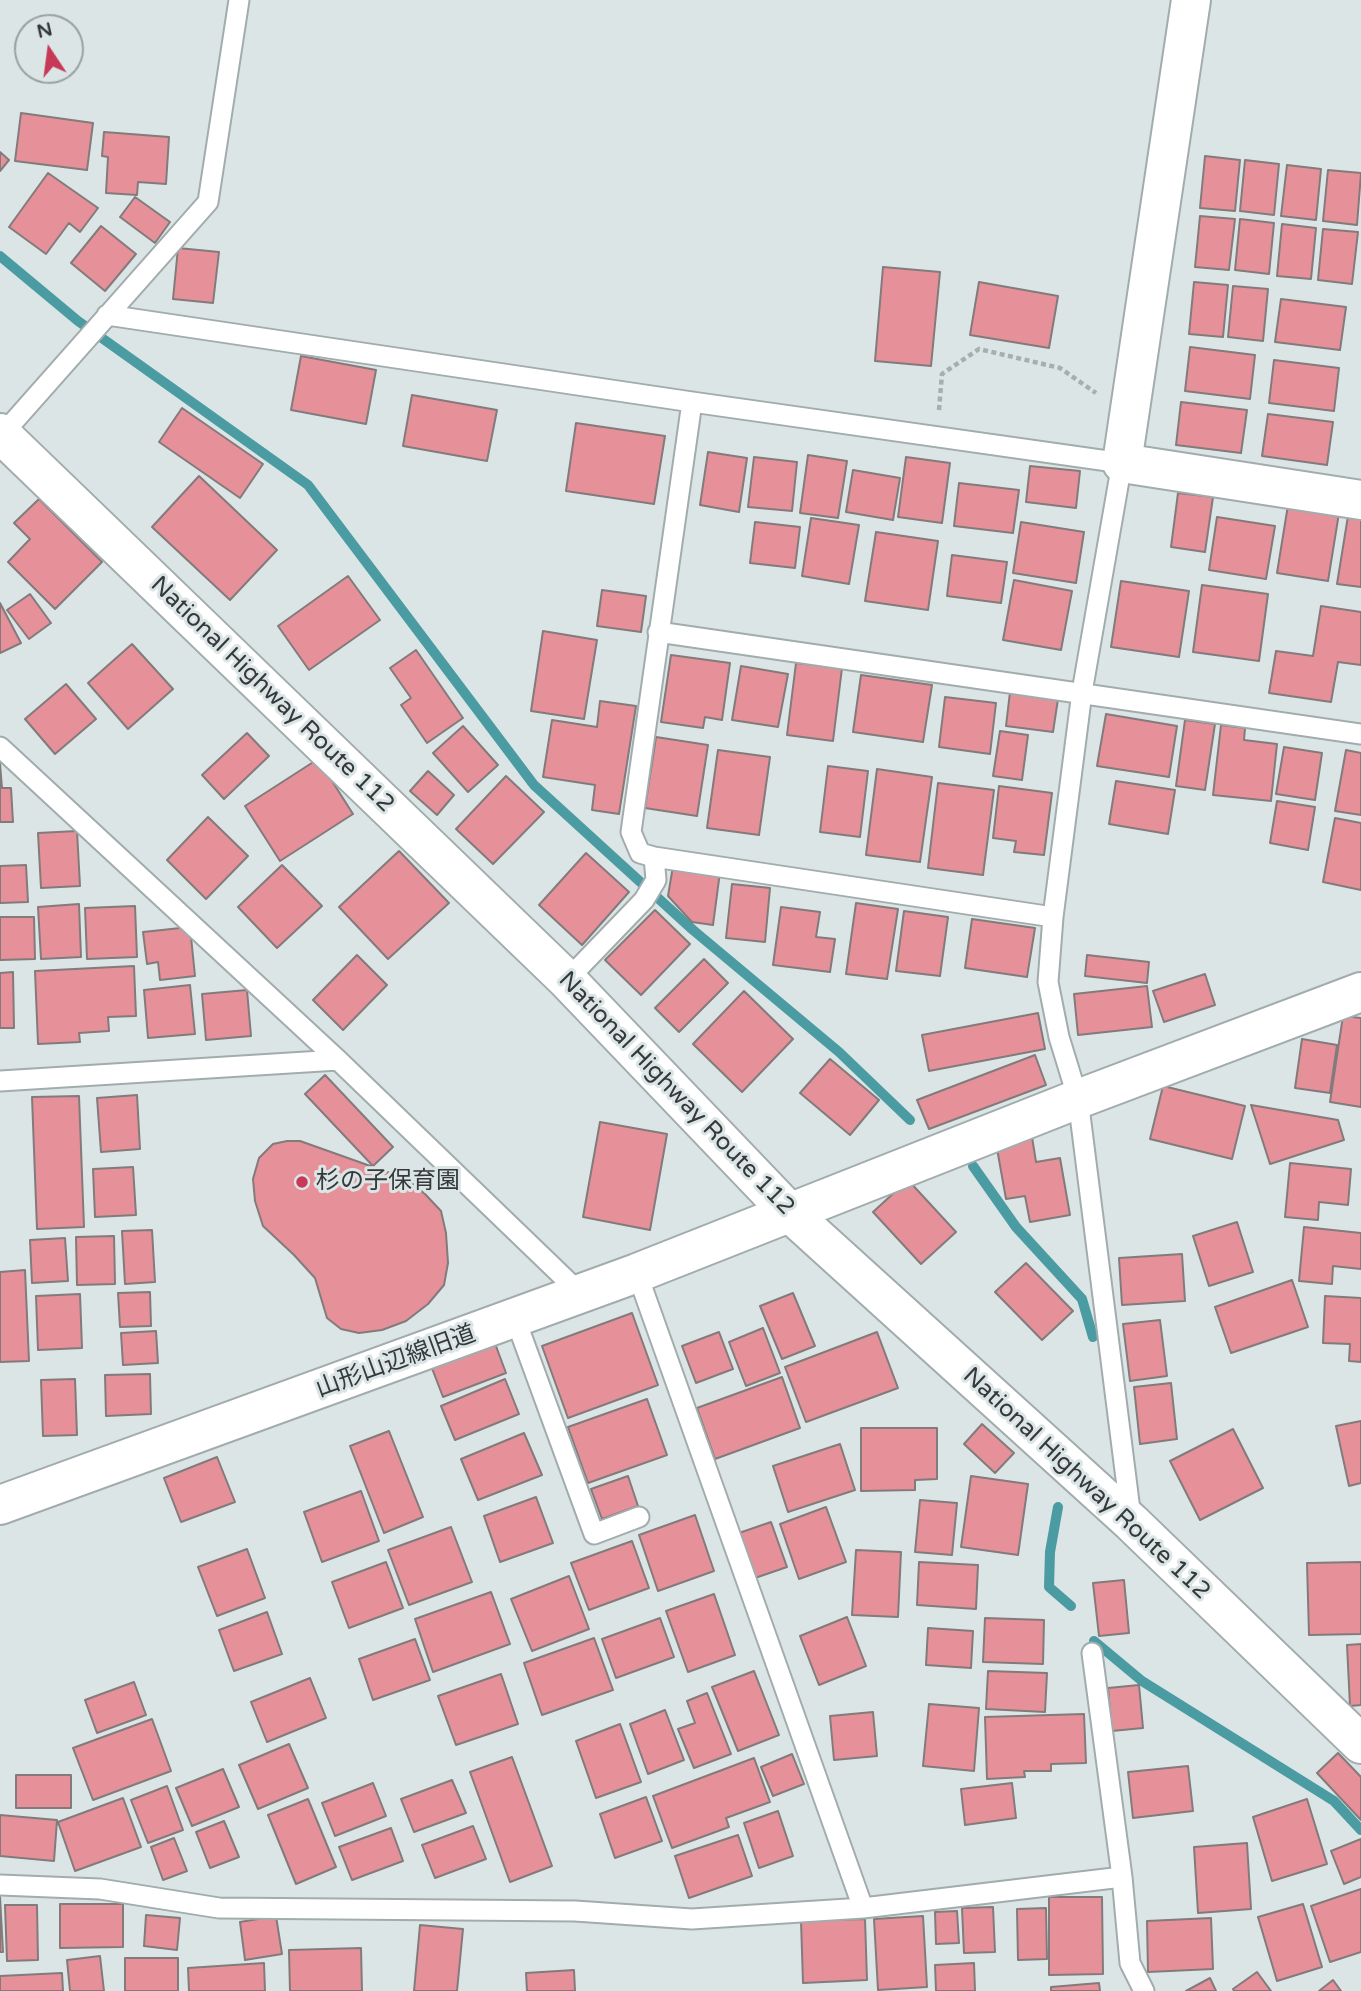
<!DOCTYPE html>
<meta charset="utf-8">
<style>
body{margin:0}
#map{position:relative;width:1361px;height:1991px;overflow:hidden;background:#dbe5e6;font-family:"Varela Round",sans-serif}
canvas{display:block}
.north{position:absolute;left:14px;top:14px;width:70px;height:70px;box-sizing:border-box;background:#dbe5e6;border:2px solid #99a0a1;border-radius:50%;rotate:347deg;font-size:19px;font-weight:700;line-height:28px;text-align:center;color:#35393a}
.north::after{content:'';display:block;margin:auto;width:24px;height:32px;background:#c83857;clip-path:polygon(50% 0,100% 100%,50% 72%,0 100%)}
</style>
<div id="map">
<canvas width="1361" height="1991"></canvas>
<div class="north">N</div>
</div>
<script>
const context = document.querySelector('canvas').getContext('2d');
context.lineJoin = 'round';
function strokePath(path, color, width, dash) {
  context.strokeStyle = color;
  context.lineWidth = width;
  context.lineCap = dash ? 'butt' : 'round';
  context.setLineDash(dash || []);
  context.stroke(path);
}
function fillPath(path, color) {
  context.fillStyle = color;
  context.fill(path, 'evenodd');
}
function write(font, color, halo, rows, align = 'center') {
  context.font = font + ' "Varela Round","Noto Sans JP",sans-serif';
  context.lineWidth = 6;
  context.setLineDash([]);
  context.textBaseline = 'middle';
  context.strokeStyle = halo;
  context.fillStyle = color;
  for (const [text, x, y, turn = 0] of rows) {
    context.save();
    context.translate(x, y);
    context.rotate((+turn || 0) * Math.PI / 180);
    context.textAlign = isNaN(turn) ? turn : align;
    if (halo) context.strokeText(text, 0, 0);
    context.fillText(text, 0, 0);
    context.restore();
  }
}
strokePath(new Path2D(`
 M 0,256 L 78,321 L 308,485 L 534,785 L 693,930 L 839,1052 L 910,1120
 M 973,1166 L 1016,1227 L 1082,1299 L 1093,1337
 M 1058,1507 L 1050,1552 L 1049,1587 L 1071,1606
 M 1094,1641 L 1142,1681 L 1334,1801 L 1361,1830`), '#4b9ca2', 10);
const building = new Path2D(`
 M 21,113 L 93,123 L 87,170 L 15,161 Z
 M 104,132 L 169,137 L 166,184 L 138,182 L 137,195 L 106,193 L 108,157 L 102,156 Z
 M 0,152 L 9,160 L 0,171 Z
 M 1205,156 L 1240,160 L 1235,211 L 1200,208 Z
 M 1245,160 L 1279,164 L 1274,215 L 1240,211 Z
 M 1287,165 L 1321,169 L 1316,220 L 1281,216 Z
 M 1328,170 L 1361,173 L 1357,225 L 1323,221 Z
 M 48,173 L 98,208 L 80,232 L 69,223 L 46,254 L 9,227 Z
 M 135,197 L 170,222 L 155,243 L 120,217 Z
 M 1200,216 L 1235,219 L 1229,270 L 1195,267 Z
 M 1240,219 L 1274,223 L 1269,274 L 1235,270 Z
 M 1282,224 L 1316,228 L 1311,279 L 1277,276 Z
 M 101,226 L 136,254 L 105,291 L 71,263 Z
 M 1323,229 L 1358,232 L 1352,284 L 1318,280 Z
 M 178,248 L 219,252 L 213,303 L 173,299 Z
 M 883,267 L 940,272 L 931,366 L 875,361 Z
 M 979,282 L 1058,296 L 1049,348 L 970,335 Z
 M 1194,282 L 1228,285 L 1223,337 L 1189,334 Z
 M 1233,286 L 1268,289 L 1263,341 L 1228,337 Z
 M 1281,299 L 1346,307 L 1340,350 L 1275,342 Z
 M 1190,347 L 1255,355 L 1250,399 L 1185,391 Z
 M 301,356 L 376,370 L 366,424 L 291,410 Z
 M 1274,360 L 1339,368 L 1334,411 L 1269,403 Z
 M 412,395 L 497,410 L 487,461 L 403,446 Z
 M 1181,402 L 1247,410 L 1241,453 L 1176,445 Z
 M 182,408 L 263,464 L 240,498 L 159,442 Z
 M 1268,414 L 1333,422 L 1327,465 L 1262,456 Z
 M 576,423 L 665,436 L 654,504 L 566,491 Z
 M 708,452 L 747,458 L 739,512 L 700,505 Z
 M 808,455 L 847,461 L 838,518 L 800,513 Z
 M 754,457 L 797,462 L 792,511 L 748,507 Z
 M 906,457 L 950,463 L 942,523 L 898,517 Z
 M 1030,466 L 1080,471 L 1076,508 L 1026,502 Z
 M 853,470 L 900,478 L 893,520 L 846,512 Z
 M 199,476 L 277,550 L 230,600 L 152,527 Z
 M 959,483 L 1019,490 L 1013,533 L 954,526 Z
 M 1178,493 L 1213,497 L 1205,552 L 1171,547 Z
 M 39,499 L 102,562 L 55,609 L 8,562 L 30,539 L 14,523 Z
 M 1288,505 L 1339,513 L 1328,581 L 1277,573 Z
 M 1348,516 L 1361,518 L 1361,587 L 1337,584 Z
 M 1217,517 L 1275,526 L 1266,579 L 1209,570 Z
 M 811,518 L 859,525 L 849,584 L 802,576 Z
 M 755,522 L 800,527 L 795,568 L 750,563 Z
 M 1021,522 L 1084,532 L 1076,583 L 1013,573 Z
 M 876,532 L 938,541 L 928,610 L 865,601 Z
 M 952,555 L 1007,562 L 1001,603 L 947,596 Z
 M 348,576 L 380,620 L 309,670 L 278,626 Z
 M 1014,580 L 1072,591 L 1061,650 L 1003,640 Z
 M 1121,581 L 1189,591 L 1179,657 L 1111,647 Z
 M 1202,585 L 1268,594 L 1259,661 L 1193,652 Z
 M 602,590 L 646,596 L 641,632 L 597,626 Z
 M 30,594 L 51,623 L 29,639 L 7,610 Z
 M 0,603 L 21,643 L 0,653 Z
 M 1321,606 L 1361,612 L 1361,665 L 1338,662 L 1331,702 L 1269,693 L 1276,651 L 1313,656 Z
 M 543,631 L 597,640 L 584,719 L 531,711 Z
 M 132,644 L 173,689 L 128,729 L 88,683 Z
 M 416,650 L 463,718 L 427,743 L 401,705 L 411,698 L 390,668 Z
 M 671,655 L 730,663 L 722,720 L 705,717 L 703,728 L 661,722 Z
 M 796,663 L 842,668 L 833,741 L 787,735 Z
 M 741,666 L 788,674 L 778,727 L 732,720 Z
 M 861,675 L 932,685 L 923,742 L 853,732 Z
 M 66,684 L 96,719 L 55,754 L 25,719 Z
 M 1010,692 L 1058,699 L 1053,732 L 1006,726 Z
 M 945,697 L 996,703 L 990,754 L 939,747 Z
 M 600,701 L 636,706 L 619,814 L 592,810 L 595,785 L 543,777 L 552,720 L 597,727 Z
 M 1106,714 L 1177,726 L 1169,777 L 1097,766 Z
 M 1185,720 L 1215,724 L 1205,790 L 1176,786 Z
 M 1221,725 L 1245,728 L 1244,740 L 1277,744 L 1271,801 L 1213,795 Z
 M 463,726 L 498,765 L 468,792 L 433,753 Z
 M 1000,731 L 1028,735 L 1022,780 L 993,776 Z
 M 247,733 L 269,756 L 224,799 L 202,775 Z
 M 656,737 L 708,745 L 697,816 L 645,808 Z
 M 1284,747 L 1322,753 L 1315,800 L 1276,794 Z
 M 718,750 L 770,757 L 759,835 L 707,828 Z
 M 1346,750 L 1361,753 L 1361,815 L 1335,811 Z
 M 318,759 L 353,814 L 280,861 L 245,806 Z
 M 0,764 L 2,788 L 11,788 L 13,822 L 0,822 Z
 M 828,766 L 868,771 L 860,837 L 820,832 Z
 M 877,769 L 932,777 L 920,862 L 866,855 Z
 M 428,771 L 454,795 L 437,815 L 410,791 Z
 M 506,776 L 544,812 L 493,864 L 456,829 Z
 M 1116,781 L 1175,790 L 1168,834 L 1109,824 Z
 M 938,783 L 994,790 L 983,875 L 928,868 Z
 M 999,786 L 1052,793 L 1044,855 L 1014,852 L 1016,841 L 993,838 Z
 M 1277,801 L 1315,807 L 1308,850 L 1270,843 Z
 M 208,817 L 248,856 L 206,899 L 167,860 Z
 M 1335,818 L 1361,823 L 1361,890 L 1323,882 Z
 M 77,831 L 80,886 L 41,888 L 38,833 Z
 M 399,851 L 449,903 L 388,959 L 339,907 Z
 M 586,853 L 629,892 L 582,945 L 539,905 Z
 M 26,865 L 28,902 L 0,903 L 0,866 Z
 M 282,865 L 322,906 L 277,948 L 238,907 Z
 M 673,866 L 720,872 L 713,925 L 692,922 L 668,896 Z
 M 732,884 L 770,888 L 765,942 L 726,938 Z
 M 856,903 L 898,909 L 887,979 L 846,974 Z
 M 79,904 L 81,957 L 41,959 L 38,907 Z
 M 135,906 L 137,957 L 87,959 L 85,908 Z
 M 781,907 L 820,912 L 816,937 L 835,939 L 830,972 L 773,965 Z
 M 655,910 L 690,944 L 641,995 L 605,960 Z
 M 904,911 L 948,917 L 940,976 L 896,971 Z
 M 0,917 L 34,917 L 35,959 L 0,960 Z
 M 972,919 L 1035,928 L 1027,977 L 965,968 Z
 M 190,927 L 195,976 L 160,980 L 158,962 L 147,964 L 143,932 Z
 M 357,955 L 387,985 L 343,1030 L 313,1000 Z
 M 1087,955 L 1149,962 L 1147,983 L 1085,976 Z
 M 704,959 L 728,983 L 679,1032 L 655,1008 Z
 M 134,966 L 136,1016 L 108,1017 L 109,1031 L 79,1033 L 80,1042 L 38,1044 L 35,971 Z
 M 13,972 L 14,1028 L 0,1028 L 0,973 Z
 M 1205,974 L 1215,1005 L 1164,1022 L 1153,991 Z
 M 190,985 L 195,1034 L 148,1038 L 144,990 Z
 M 1147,986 L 1152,1027 L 1078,1035 L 1074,994 Z
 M 247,990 L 251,1036 L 206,1040 L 202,994 Z
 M 744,991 L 793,1039 L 742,1092 L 693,1044 Z
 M 1038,1013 L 1045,1049 L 929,1071 L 922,1035 Z
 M 1343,1016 L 1361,1018 L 1361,1107 L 1330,1102 Z
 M 1302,1039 L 1337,1045 L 1330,1093 L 1295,1088 Z
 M 1035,1055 L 1046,1085 L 929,1129 L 917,1100 Z
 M 830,1059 L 879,1100 L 850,1135 L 800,1093 Z
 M 325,1075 L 393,1147 L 373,1166 L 305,1094 Z
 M 1163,1086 L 1245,1106 L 1232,1159 L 1150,1139 Z
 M 137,1095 L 140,1149 L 101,1152 L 97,1098 Z
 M 79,1096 L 84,1227 L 37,1229 L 32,1097 Z
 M 1251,1105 L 1338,1120 L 1344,1140 L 1270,1164 Z
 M 600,1122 L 667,1134 L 650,1230 L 583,1217 Z
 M 1032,1137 L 1036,1162 L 1060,1158 L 1070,1215 L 1030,1222 L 1025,1196 L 1006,1199 L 996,1143 Z
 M 287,1141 L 300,1141 L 407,1179 L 425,1194 L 441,1211 L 446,1233 L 448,1263 L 444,1285 L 428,1304 L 406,1321 L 382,1330 L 359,1333 L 341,1329 L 327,1318 L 315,1278 L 294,1255 L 263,1226 L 255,1201 L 253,1179 L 259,1158 L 273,1144 Z
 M 1290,1163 L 1351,1169 L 1348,1205 L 1319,1202 L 1318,1220 L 1285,1217 Z
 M 133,1167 L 136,1215 L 95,1217 L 93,1169 Z
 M 908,1180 L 956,1232 L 921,1264 L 873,1212 Z
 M 1237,1222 L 1253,1272 L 1209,1286 L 1193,1236 Z
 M 1304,1227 L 1361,1233 L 1361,1269 L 1333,1266 L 1332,1284 L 1299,1281 Z
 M 152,1230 L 155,1282 L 125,1284 L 122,1231 Z
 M 114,1236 L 115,1284 L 77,1285 L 76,1237 Z
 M 65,1238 L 68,1281 L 32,1283 L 30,1240 Z
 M 1182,1254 L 1185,1301 L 1122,1305 L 1119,1258 Z
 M 1026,1263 L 1073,1311 L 1042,1340 L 995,1292 Z
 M 25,1270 L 29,1361 L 0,1362 L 0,1272 Z
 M 1292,1280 L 1308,1327 L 1231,1353 L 1215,1307 Z
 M 150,1292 L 151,1326 L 120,1327 L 118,1293 Z
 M 793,1293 L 815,1346 L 782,1359 L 760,1306 Z
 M 80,1294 L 82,1348 L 38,1350 L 36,1296 Z
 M 1325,1296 L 1361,1298 L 1361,1362 L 1349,1361 L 1350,1344 L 1323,1343 Z
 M 632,1313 L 658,1385 L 568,1418 L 542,1346 Z
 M 1160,1320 L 1167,1376 L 1130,1381 L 1123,1324 Z
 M 763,1328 L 780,1373 L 746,1386 L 729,1342 Z
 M 156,1331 L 158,1363 L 123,1365 L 121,1333 Z
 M 719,1332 L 733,1369 L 696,1383 L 682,1346 Z
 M 877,1332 L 898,1388 L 806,1422 L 785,1367 Z
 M 493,1338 L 506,1373 L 443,1397 L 430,1363 Z
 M 150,1374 L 151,1414 L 106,1416 L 105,1375 Z
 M 782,1377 L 800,1428 L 715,1459 L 697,1408 Z
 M 75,1379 L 77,1435 L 43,1436 L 41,1380 Z
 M 505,1379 L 519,1414 L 455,1440 L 441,1406 Z
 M 1171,1383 L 1177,1439 L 1140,1444 L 1134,1387 Z
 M 647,1399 L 667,1455 L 588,1483 L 568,1427 Z
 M 1361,1421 L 1361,1483 L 1349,1486 L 1336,1426 Z
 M 982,1424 L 1014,1453 L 995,1473 L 964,1444 Z
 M 861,1428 L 937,1428 L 937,1479 L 915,1480 L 915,1490 L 861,1491 Z
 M 1233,1429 L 1263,1488 L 1200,1520 L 1170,1461 Z
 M 389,1431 L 423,1517 L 384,1533 L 350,1446 Z
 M 524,1433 L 542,1475 L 478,1500 L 461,1459 Z
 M 840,1444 L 855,1490 L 788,1512 L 773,1466 Z
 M 217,1457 L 235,1502 L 181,1522 L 164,1478 Z
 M 628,1476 L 638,1506 L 602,1519 L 591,1489 Z
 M 971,1476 L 1028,1484 L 1018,1555 L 961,1547 Z
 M 361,1491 L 379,1541 L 322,1562 L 304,1512 Z
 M 536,1497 L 553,1543 L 500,1562 L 484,1516 Z
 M 920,1500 L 957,1503 L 952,1555 L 915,1552 Z
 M 826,1507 L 846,1562 L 799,1579 L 780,1524 Z
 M 695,1515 L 714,1571 L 658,1591 L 639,1535 Z
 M 771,1522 L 787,1567 L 755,1578 L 739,1533 Z
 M 451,1527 L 472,1582 L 409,1605 L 388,1550 Z
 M 632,1541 L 649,1588 L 589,1610 L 571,1563 Z
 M 247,1549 L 265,1598 L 217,1616 L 198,1567 Z
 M 856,1550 L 901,1552 L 898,1617 L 852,1615 Z
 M 386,1562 L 403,1608 L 349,1628 L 332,1582 Z
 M 919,1562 L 978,1565 L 976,1609 L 917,1605 Z
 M 1361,1562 L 1361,1634 L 1309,1635 L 1307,1563 Z
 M 569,1576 L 589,1629 L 532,1651 L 511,1599 Z
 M 1124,1580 L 1129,1633 L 1099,1636 L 1093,1583 Z
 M 491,1592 L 510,1644 L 433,1672 L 415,1619 Z
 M 714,1594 L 735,1655 L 688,1672 L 666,1611 Z
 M 267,1612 L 282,1654 L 234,1671 L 219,1630 Z
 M 847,1617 L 866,1666 L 819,1685 L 800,1636 Z
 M 660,1618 L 674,1657 L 616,1678 L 602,1639 Z
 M 985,1618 L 1044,1620 L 1043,1664 L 983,1662 Z
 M 928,1628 L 973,1631 L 971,1668 L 926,1665 Z
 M 594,1638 L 613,1690 L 542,1715 L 524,1663 Z
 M 415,1639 L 430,1680 L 373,1700 L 359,1659 Z
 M 1361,1644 L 1361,1705 L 1350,1706 L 1347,1645 Z
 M 754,1671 L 779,1735 L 738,1751 L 712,1687 Z
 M 988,1671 L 1047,1673 L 1045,1712 L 986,1709 Z
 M 501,1674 L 518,1724 L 456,1745 L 438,1696 Z
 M 310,1678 L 326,1718 L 267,1742 L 251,1702 Z
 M 134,1682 L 146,1715 L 97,1733 L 85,1700 Z
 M 1139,1685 L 1143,1728 L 1112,1731 L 1108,1688 Z
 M 707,1693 L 731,1754 L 694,1768 L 678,1729 L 695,1723 L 687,1701 Z
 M 929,1704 L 979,1708 L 974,1771 L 923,1766 Z
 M 665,1710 L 684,1760 L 648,1774 L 630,1724 Z
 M 873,1712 L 877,1756 L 834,1760 L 830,1716 Z
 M 1084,1714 L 1086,1763 L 1051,1764 L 1051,1771 L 1024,1771 L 1025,1777 L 987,1779 L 985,1717 Z
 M 152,1719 L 171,1771 L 93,1800 L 73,1748 Z
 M 620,1724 L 641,1782 L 596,1798 L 576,1741 Z
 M 289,1744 L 308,1788 L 258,1809 L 239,1765 Z
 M 1338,1753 L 1361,1777 L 1361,1820 L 1317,1773 Z
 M 792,1754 L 804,1784 L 773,1796 L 761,1767 Z
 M 512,1757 L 552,1866 L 510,1882 L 470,1772 Z
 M 754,1758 L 770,1802 L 726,1818 L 729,1827 L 672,1848 L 653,1796 Z
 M 1188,1766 L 1193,1811 L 1133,1818 L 1128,1772 Z
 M 223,1769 L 239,1807 L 192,1826 L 176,1788 Z
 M 16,1775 L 71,1775 L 71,1808 L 16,1808 Z
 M 452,1780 L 466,1813 L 414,1832 L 401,1799 Z
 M 373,1783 L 386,1816 L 335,1836 L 322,1803 Z
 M 1012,1783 L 1016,1818 L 965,1825 L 961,1789 Z
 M 167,1786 L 183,1830 L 148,1843 L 131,1800 Z
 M 646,1797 L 662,1841 L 615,1858 L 600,1814 Z
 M 123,1798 L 141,1847 L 75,1871 L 58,1822 Z
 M 308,1799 L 336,1867 L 296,1884 L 268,1815 Z
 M 1307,1799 L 1327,1864 L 1272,1881 L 1253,1817 Z
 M 778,1811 L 793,1856 L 759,1868 L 744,1823 Z
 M 0,1815 L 57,1820 L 54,1861 L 0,1856 Z
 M 224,1821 L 239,1857 L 210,1868 L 196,1832 Z
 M 473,1826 L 486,1859 L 435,1878 L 422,1845 Z
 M 391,1828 L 403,1861 L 352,1880 L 339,1847 Z
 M 738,1835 L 752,1876 L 689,1898 L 675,1856 Z
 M 174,1838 L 187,1871 L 163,1880 L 151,1847 Z
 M 1361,1839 L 1361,1877 L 1344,1884 L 1331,1851 Z
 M 1247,1843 L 1251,1909 L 1198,1913 L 1194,1847 Z
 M 1361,1889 L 1361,1952 L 1330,1962 L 1311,1906 Z
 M 0,1897 L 3,1952 L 0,1952 Z
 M 1049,1897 L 1102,1897 L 1103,1974 L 1049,1975 Z
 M 60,1904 L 123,1904 L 123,1947 L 60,1948 Z
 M 1303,1904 L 1322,1967 L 1277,1981 L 1258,1917 Z
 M 5,1905 L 37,1905 L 38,1960 L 7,1961 Z
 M 993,1907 L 995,1952 L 964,1953 L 962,1908 Z
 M 1046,1908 L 1047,1959 L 1018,1960 L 1017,1909 Z
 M 957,1911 L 959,1943 L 936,1944 L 935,1912 Z
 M 146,1915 L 180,1918 L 177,1950 L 144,1946 Z
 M 276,1916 L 282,1954 L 245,1960 L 240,1922 Z
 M 923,1916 L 927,1987 L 878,1990 L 874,1919 Z
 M 1211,1918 L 1213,1969 L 1148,1972 L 1147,1921 Z
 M 865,1919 L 867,1980 L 803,1983 L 801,1921 Z
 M 420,1925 L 463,1929 L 457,1991 L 414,1991 Z
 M 361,1948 L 362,1991 L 290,1991 L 289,1950 Z
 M 100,1956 L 104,1991 L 70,1991 L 67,1960 Z
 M 125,1958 L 178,1958 L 178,1991 L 125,1991 Z
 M 264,1963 L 265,1991 L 189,1991 L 188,1968 Z
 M 974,1963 L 975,1991 L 936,1991 L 935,1965 Z
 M 574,1970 L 575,1991 L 527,1991 L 526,1973 Z
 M 1257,1972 L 1271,1991 L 1234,1991 L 1233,1989 Z
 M 62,1973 L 63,1991 L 0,1991 L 0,1976 Z
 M 1210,1978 L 1216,1991 L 1186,1991 Z
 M 1333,1980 L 1341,1991 L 1319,1991 Z
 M 1099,1983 L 1100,1991 L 1051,1991 L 1051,1987 Z`);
fillPath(building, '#e6919a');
strokePath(building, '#837a7b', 2);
const service = new Path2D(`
 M 107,315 L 692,402 L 1122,463 L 1082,692 L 1053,917 L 1048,982 L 1059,1037 L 1078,1099 L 1131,1518
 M 692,402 L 631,832 L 640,853 L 654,857 L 1053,917
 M 0,437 L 208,202 L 239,0
 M 658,632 L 1361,734
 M 0,747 L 338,1060 L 581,1294
 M 567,980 L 644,900 L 656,880 L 654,857
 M 0,1081 L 338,1060
 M 515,1318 L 594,1534 L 639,1517
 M 1092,1653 L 1122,1877 L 1130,1963 L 1144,1991
 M 0,1885 L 100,1889 L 219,1908 L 575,1911 L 692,1919 L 863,1908 L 637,1273
 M 863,1908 L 1122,1877`);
const minor = new Path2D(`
 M 1191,0 L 1122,463 L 1361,500`);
const tertiary = new Path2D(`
 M 0,1505 L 637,1273 L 1078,1099 L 1361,992`);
const trunk = new Path2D(`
 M 0,433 L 567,980 L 790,1213 L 1131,1522 L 1361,1744`);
strokePath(service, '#a2acad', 23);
strokePath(minor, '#a2acad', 42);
strokePath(tertiary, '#a2acad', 42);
strokePath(trunk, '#a2acad', 42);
strokePath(new Path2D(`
 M 939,410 L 942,374 L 979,349 L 1060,368 L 1096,393`), '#a6aeaf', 4.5, [5, 3.5]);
strokePath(service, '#fff', 19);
strokePath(minor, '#fff', 38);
strokePath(tertiary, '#fff', 38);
strokePath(trunk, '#fff', 38);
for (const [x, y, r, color] of [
 [302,1182,7,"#c83857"]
]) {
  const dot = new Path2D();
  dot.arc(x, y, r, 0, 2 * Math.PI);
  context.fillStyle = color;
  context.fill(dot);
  strokePath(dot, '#dbe5e6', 2.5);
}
write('24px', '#35393a', '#dbe5e6', [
 ["National Highway Route 112",272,695,44],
 ["National Highway Route 112",676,1094,46],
 ["山形山辺線旧道",396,1362,-20],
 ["National Highway Route 112",1086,1484,43]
]);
write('24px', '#35393a', '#dbe5e6', [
 ["杉の子保育園",316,1182]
], 'left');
</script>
